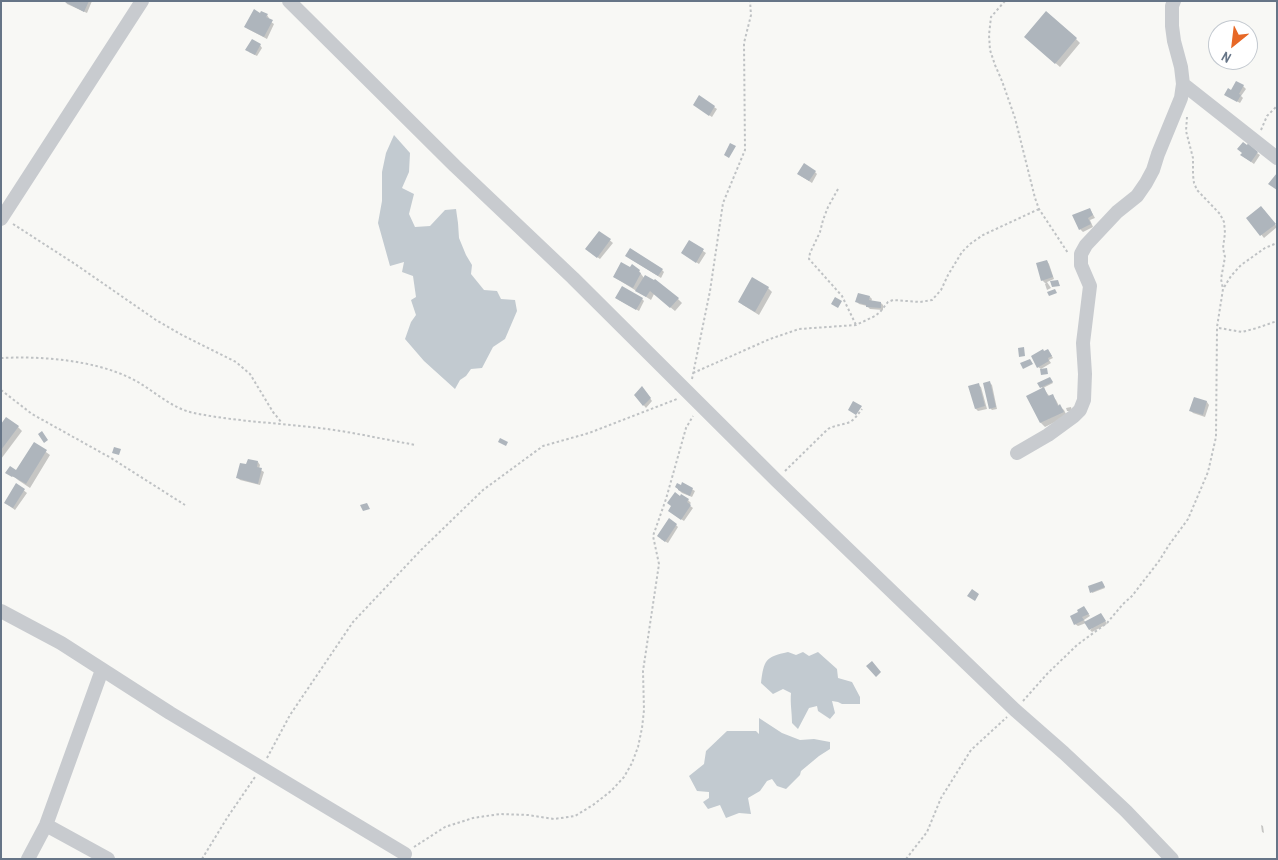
<!DOCTYPE html>
<style>
body{margin:0}
#map{position:relative;width:1278px;height:860px;overflow:hidden;background:#f8f8f5;font-family:"Archivo Narrow",sans-serif}
canvas{display:block}
.frame{position:absolute;inset:0;border:2px solid #667587;pointer-events:none}
.north{position:absolute;left:1208px;top:20px;width:50px;height:50px;box-sizing:border-box;background:#fff;border:1px solid #c2c8cf;border-radius:50%;rotate:209deg;font-size:14px;font-weight:700;line-height:20px;text-align:center;color:#667587}
.north::after{content:'';display:block;margin:auto;width:18px;height:22px;background:#e76826;clip-path:polygon(50% 0,100% 100%,50% 72%,0 100%)}
</style>
<div id="map">
<canvas width="1278" height="860"></canvas>
<div class="frame"></div>
<div class="north">N</div>
</div>
<script>
const context = document.querySelector('canvas').getContext('2d');
context.lineJoin = 'round';
function fillPath(path, color) {
  context.fillStyle = color;
  context.fill(path, 'evenodd');
}
function strokePath(path, color, width, dash) {
  context.strokeStyle = color;
  context.lineWidth = width;
  context.lineCap = dash ? 'butt' : 'round';
  context.setLineDash(dash || []);
  context.stroke(path);
}
fillPath(new Path2D(`
 M 394,135 L 410,153 L 409,172 L 402,188 L 414,194 L 409,214 L 415,227 L 430,226 L 445,210 L 456,209 L 458,223 L 459,238 L 466,255 L 472,265 L 471,274 L 484,290 L 497,291 L 501,299 L 515,300 L 517,311 L 505,339 L 493,347 L 482,368 L 471,369 L 466,376 L 460,380 L 455,389 L 424,361 L 405,339 L 411,322 L 416,315 L 411,300 L 416,297 L 413,276 L 402,272 L 404,262 L 390,266 L 378,223 L 382,201 L 382,172 L 386,153 Z
 M 788,652 L 796,655 L 803,652 L 809,656 L 818,652 L 837,669 L 838,678 L 852,682 L 860,697 L 860,704 L 842,704 L 838,702 L 832,701 L 835,713 L 830,719 L 818,711 L 817,706 L 809,708 L 798,729 L 792,723 C 792,712 790,703 791,693 L 783,689 L 773,694 L 761,683 C 764,660 765,657 788,652 Z
 M 759,718 L 782,733 L 800,740 L 814,739 L 830,742 L 830,749 L 819,756 L 801,771 L 800,775 L 786,789 L 777,786 L 772,779 L 767,781 L 760,791 L 748,798 L 751,814 L 739,813 L 726,818 L 720,805 L 708,809 L 703,802 L 709,798 L 709,792 L 697,791 L 689,776 L 704,764 L 706,751 L 727,731 L 756,731 L 759,734 Z`), '#c2cad0');
fillPath(new Path2D(`
 M 65,1 L 92,1 L 87,13 L 67,4 Z
 M 267,15 L 269,18 L 268,20 L 274,24 L 267,39 L 248,29 L 245,27 Z
 M 1076,39 L 1080,43 L 1060,67 L 1030,41 Z
 M 260,45 L 262,48 L 257,56 L 249,52 Z
 M 1243,86 L 1246,89 L 1241,96 L 1243,98 L 1240,103 L 1226,95 Z
 M 697,107 L 714,107 L 717,109 L 712,117 Z
 M 1257,153 L 1260,155 L 1254,164 L 1244,157 Z
 M 815,172 L 817,174 L 812,183 L 801,176 Z
 M 1090,209 L 1095,218 L 1090,220 L 1093,227 L 1083,232 L 1080,229 Z
 M 1264,210 L 1277,227 L 1264,238 L 1248,218 Z
 M 600,232 L 613,243 L 600,259 L 590,252 Z
 M 690,242 L 706,253 L 699,264 L 685,255 Z
 M 629,258 L 662,270 L 664,272 L 661,278 Z
 M 1047,261 L 1049,264 L 1054,279 L 1047,282 L 1051,288 L 1047,290 L 1045,284 L 1046,284 L 1042,280 Z
 M 639,271 L 644,278 L 678,299 L 682,303 L 675,311 L 654,294 L 651,300 L 614,277 Z
 M 768,288 L 772,292 L 759,315 L 743,305 L 739,301 Z
 M 870,297 L 872,299 L 871,302 L 881,303 L 883,305 L 883,310 L 870,309 L 867,306 L 859,304 L 857,302 Z
 M 642,299 L 644,301 L 639,311 L 619,300 Z
 M 1050,353 L 1053,358 L 1049,360 L 1051,363 L 1041,369 L 1038,367 Z
 M 1050,379 L 1053,383 L 1043,388 L 1050,397 L 1052,396 L 1056,400 L 1059,406 L 1064,410 L 1067,416 L 1045,427 L 1041,423 L 1028,397 L 1043,389 L 1039,384 Z
 M 990,383 L 992,385 L 997,409 L 992,410 L 990,408 Z
 M 978,385 L 981,387 L 987,409 L 978,411 L 976,409 L 969,387 Z
 M 644,390 L 652,401 L 646,408 L 635,395 Z
 M 1194,398 L 1207,402 L 1209,405 L 1205,417 L 1193,413 L 1190,410 Z
 M 1071,407 L 1072,411 L 1067,411 L 1066,408 Z
 M 1,426 L 18,427 L 22,431 L 1,459 Z
 M 35,444 L 50,455 L 30,488 L 18,480 L 14,476 L 13,477 L 7,473 L 17,473 Z
 M 258,462 L 260,465 L 259,469 L 264,472 L 260,485 L 240,480 L 238,478 L 247,466 Z
 M 683,484 L 695,491 L 692,497 L 682,493 L 676,487 L 681,487 Z
 M 17,485 L 27,493 L 15,510 L 8,505 Z
 M 688,500 L 691,503 L 689,505 L 693,508 L 684,521 L 672,513 L 672,506 Z
 M 676,525 L 678,527 L 668,543 L 661,539 Z
 M 1103,583 L 1105,588 L 1092,593 L 1092,592 Z
 M 1084,607 L 1090,616 L 1084,620 L 1086,623 L 1078,626 L 1075,624 L 1080,613 Z
 M 1103,617 L 1107,624 L 1092,632 L 1090,630 Z
 M 1261,825 L 1263,826 L 1264,833 L 1262,832 Z`), '#0003');
fillPath(new Path2D(`
 M 63,1 L 89,1 L 84,12 Z
 M 254,9 L 260,13 L 261,11 L 268,14 L 266,17 L 273,20 L 264,37 L 244,27 Z
 M 1046,11 L 1077,38 L 1055,64 L 1024,37 Z
 M 252,39 L 261,44 L 255,55 L 245,50 Z
 M 1236,81 L 1244,85 L 1239,94 L 1241,95 L 1237,102 L 1224,95 L 1228,88 L 1231,90 Z
 M 699,95 L 715,106 L 709,116 L 693,105 Z
 M 1243,142 L 1247,145 L 1248,143 L 1258,152 L 1251,162 L 1240,155 L 1242,153 L 1237,149 Z
 M 730,143 L 736,146 L 729,158 L 724,155 Z
 M 804,163 L 816,171 L 809,181 L 797,174 Z
 M 1277,173 L 1277,190 L 1268,184 Z
 M 1261,206 L 1276,224 L 1260,236 L 1246,218 Z
 M 1090,208 L 1093,215 L 1088,218 L 1091,224 L 1079,230 L 1072,215 Z
 M 599,231 L 611,239 L 597,258 L 585,249 Z
 M 689,240 L 704,249 L 696,263 L 681,253 Z
 M 630,248 L 663,269 L 658,276 L 625,256 Z
 M 1047,260 L 1053,277 L 1041,281 L 1036,263 Z
 M 621,262 L 630,267 L 632,264 L 640,270 L 639,272 L 641,273 L 633,288 L 613,277 Z
 M 645,275 L 654,280 L 655,279 L 679,298 L 670,308 L 650,291 L 646,297 L 635,291 Z
 M 752,277 L 769,287 L 755,312 L 738,302 Z
 M 1058,280 L 1060,286 L 1052,287 L 1050,281 Z
 M 622,286 L 643,298 L 636,310 L 615,298 Z
 M 1055,289 L 1057,293 L 1049,296 L 1047,292 Z
 M 858,293 L 870,296 L 869,300 L 881,302 L 881,308 L 866,307 L 866,305 L 855,302 Z
 M 835,297 L 842,301 L 838,308 L 831,304 Z
 M 1024,347 L 1025,356 L 1019,357 L 1018,348 Z
 M 1043,349 L 1044,351 L 1048,349 L 1052,356 L 1048,358 L 1049,361 L 1037,368 L 1031,356 Z
 M 1030,359 L 1033,364 L 1023,369 L 1020,363 Z
 M 1047,368 L 1048,374 L 1041,375 L 1040,369 Z
 M 1050,377 L 1053,382 L 1040,388 L 1037,383 Z
 M 990,381 L 996,407 L 989,409 L 983,383 Z
 M 979,383 L 985,406 L 975,409 L 968,386 Z
 M 642,386 L 651,398 L 643,406 L 634,395 Z
 M 1044,387 L 1048,396 L 1053,394 L 1058,406 L 1060,404 L 1064,412 L 1040,423 L 1026,396 Z
 M 1194,397 L 1207,401 L 1203,415 L 1189,411 Z
 M 853,401 L 862,406 L 856,415 L 848,410 Z
 M 6,417 L 19,426 L 1,450 L 1,424 Z
 M 42,431 L 48,440 L 44,443 L 38,434 Z
 M 500,438 L 508,442 L 506,446 L 498,442 Z
 M 34,442 L 47,450 L 26,484 L 12,476 L 12,477 L 5,473 L 10,466 L 16,470 Z
 M 114,447 L 121,449 L 119,455 L 112,453 Z
 M 248,459 L 258,461 L 257,467 L 262,468 L 258,484 L 236,478 L 240,463 L 246,464 Z
 M 682,482 L 693,488 L 690,496 L 678,490 L 678,489 L 675,487 L 677,483 L 681,485 Z
 M 16,483 L 25,489 L 13,508 L 4,503 Z
 M 675,492 L 680,496 L 681,494 L 689,499 L 687,502 L 691,505 L 681,520 L 668,511 L 671,506 L 667,503 Z
 M 367,503 L 370,509 L 363,511 L 360,505 Z
 M 669,518 L 677,524 L 665,542 L 657,536 Z
 M 1102,581 L 1105,587 L 1090,593 L 1088,586 Z
 M 972,589 L 979,594 L 975,601 L 967,596 Z
 M 1084,606 L 1089,614 L 1082,617 L 1084,620 L 1074,625 L 1070,616 L 1078,612 L 1077,610 Z
 M 1101,613 L 1106,621 L 1089,630 L 1084,622 Z
 M 872,661 L 881,672 L 876,677 L 866,666 Z`), '#aeb5bc');
strokePath(new Path2D(`
 M 1005,1 L 991,17 L 989,35 L 990,50 L 995,65 L 1002,81 L 1015,118 L 1035,198 L 1039,209 L 1068,253
 M 1276,1 L 1277,2
 M 1187,117 L 1186,131 L 1193,158 L 1193,175 L 1194,183 L 1197,190 L 1220,214 L 1224,222 L 1225,233 L 1223,248 L 1225,257 L 1221,279 L 1223,289
 M 1261,130 L 1267,116 L 1277,106
 M 838,189 L 828,207 L 823,220 L 820,232 L 810,253 L 809,259 L 842,296 L 856,325
 M 13,224 L 75,264 L 156,320 L 182,335 L 236,362 L 250,374 L 273,412 L 282,423
 M 1219,328 L 1242,332 L 1257,328 L 1277,321
 M 1,358 C 41,356 92,360 128,377 C 151,387 169,408 194,413 C 238,422 283,423 327,429 C 357,433 387,440 416,445
 M 693,373 L 770,339 L 799,329 L 856,325 L 875,316 L 880,312 L 888,302 L 893,300 L 920,302 L 932,300 L 941,290 L 948,275 L 962,252 L 970,244 L 983,235 L 1039,209
 M 692,379 L 710,291 L 723,203 L 745,150 L 744,43 L 751,15 L 750,1
 M 1,390 L 32,414 L 111,458 L 185,505
 M 785,471 L 828,429 C 835,425 843,425 850,422 C 855,419 858,414 862,409
 M 1023,701 L 1047,674 L 1077,645 L 1107,623 L 1123,604 L 1132,596 L 1159,561 L 1169,545 L 1188,519 L 1208,472 L 1216,437 L 1217,327 L 1223,289 L 1231,276 L 1241,265 L 1265,248 L 1277,243
 M 267,758 L 290,715 L 353,622 L 421,550 L 483,490 L 543,446 L 589,433 L 677,399
 M 414,847 L 445,827 L 473,818 L 500,814 L 528,815 L 554,819 L 575,816 L 593,805 L 611,791 L 624,777 L 632,763 L 638,747 L 642,728 L 644,710 L 643,671 L 659,564 L 653,536 L 666,499 L 686,428 L 693,416
 M 202,859 L 227,818 L 255,777
 M 906,859 L 927,832 L 941,798 L 971,750 L 1007,717`), '#bfc2c4', 2, [2.5, 2.5]);
strokePath(new Path2D(`
 M 289,1 L 455,166 L 573,278 L 776,480 L 1015,710 L 1064,753 L 1126,811 L 1172,859
 M 1183,84 L 1277,158
 M 1,219 L 142,1
 M 1017,453 L 1048,435 L 1074,416 L 1080,410 L 1084,400 L 1085,374 L 1083,343 L 1090,286 L 1081,265 L 1081,254 L 1086,245 L 1117,212 L 1137,196 L 1146,183 L 1153,170 L 1158,154 L 1181,98 L 1183,84 L 1181,67 L 1174,41 L 1172,26 L 1172,6 L 1174,1
 M 1,611 L 61,643 L 170,713 L 405,854
 M 46,825 L 108,859
 M 28,859 L 46,825 L 102,670`), '#c8cbcf', 14);
</script>
